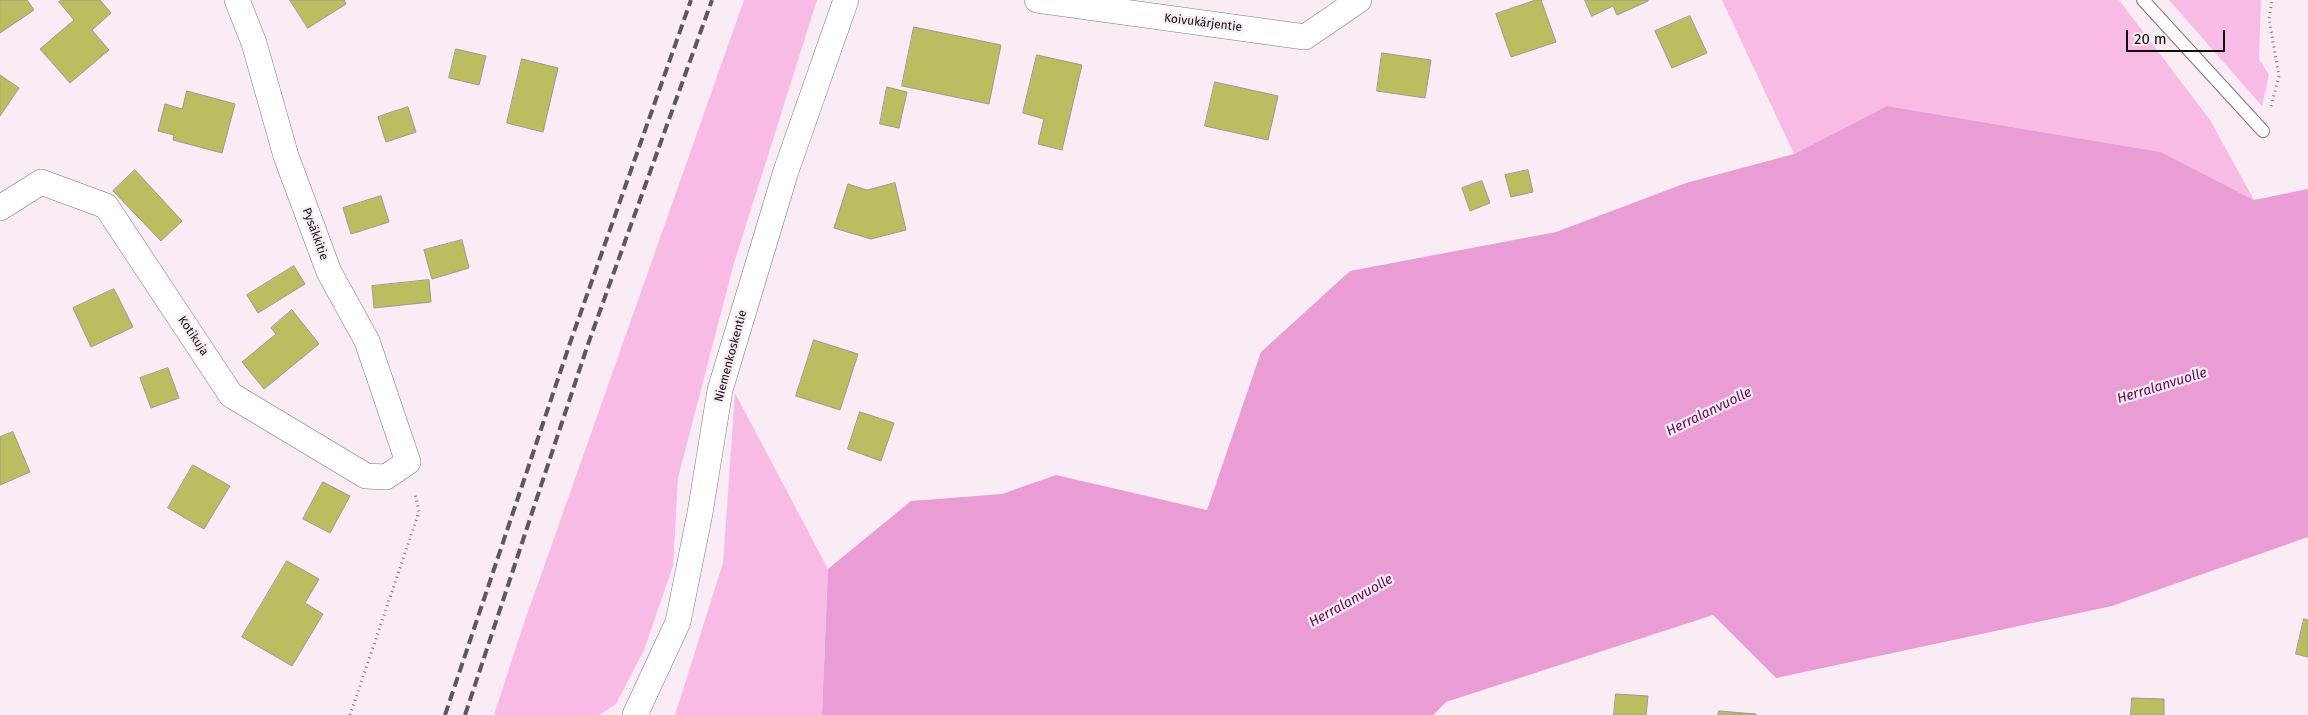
<!DOCTYPE html>
<meta charset="utf-8">
<style>
body{margin:0}
#map{position:relative;width:2308px;height:715px;overflow:hidden;background:#f9ecf5;font-family:"Fira Sans",sans-serif}
canvas{display:block}
.scale{position:absolute;left:2126px;top:30px;width:99px;height:22px;box-sizing:border-box;border:2px solid #0f0b0e;border-top:0;padding-left:6px;font-size:15px;line-height:18px;white-space:nowrap;color:#0f0b0e;-webkit-text-stroke:4px #f9ecf5;paint-order:stroke}
</style>
<div id="map">
<canvas width="2308" height="715"></canvas>
<div class="scale">20 m</div>
</div>
<script>
const context = document.querySelector('canvas').getContext('2d');
context.lineJoin = 'round';
function fillPath(path, color) {
  context.fillStyle = color;
  context.fill(path, 'evenodd');
}
function strokePath(path, color, width, dash) {
  context.strokeStyle = color;
  context.lineWidth = width;
  context.lineCap = dash ? 'butt' : 'round';
  context.setLineDash(dash || []);
  context.stroke(path);
}
function write(font, color, halo, rows, align = 'center') {
  context.font = font + ' "Fira Sans",sans-serif';
  context.lineWidth = 4.5;
  context.setLineDash([]);
  context.textBaseline = 'middle';
  context.strokeStyle = halo;
  context.fillStyle = color;
  for (const [text, x, y, turn = 0] of rows) {
    context.save();
    context.translate(x, y);
    context.rotate((+turn || 0) * Math.PI / 180);
    context.textAlign = isNaN(turn) ? turn : align;
    if (halo) context.strokeText(text, 0, 0);
    context.fillText(text, 0, 0);
    context.restore();
  }
}
fillPath(new Path2D(`
 M 744,0 L 817,0 L 734,263 L 678,478 L 673,566 L 644,650 L 616,704 L 599,715 L 494,715 L 523,626 Z
 M 1722,0 L 2119,0 L 2210,120 L 2254,200 L 2161,152 L 1887,106 L 1794,154 Z
 M 2169,0 L 2261,0 L 2259,59 L 2269,75 L 2262,106 Z
 M 735,393 L 828,569 L 822,715 L 675,715 L 723,563 Z`), '#f8bbe5');
fillPath(new Path2D(`
 M 1887,106 L 2161,152 L 2254,200 L 2308,189 L 2308,537 L 2112,606 L 1776,678 L 1713,615 L 1446,702 L 1433,715 L 822,715 L 828,569 L 911,501 L 1002,494 L 1056,475 L 1207,510 L 1261,352 L 1350,271 L 1556,232 L 1686,183 L 1794,154 Z`), '#ea9dd4');
const building = new Path2D(`
 M 0,0 L 27,0 L 34,10 L 0,33 Z
 M 62,0 L 100,0 L 111,13 L 92,30 L 109,50 L 70,83 L 40,49 L 74,20 L 59,2 Z
 M 290,0 L 344,0 L 346,4 L 308,28 Z
 M 1536,0 L 1541,0 L 1556,42 L 1511,57 L 1496,14 Z
 M 1585,0 L 1648,0 L 1648,1 L 1617,15 L 1613,6 L 1592,16 Z
 M 1690,16 L 1707,53 L 1672,68 L 1655,31 Z
 M 914,27 L 1001,45 L 989,104 L 902,86 Z
 M 456,49 L 486,56 L 479,85 L 449,78 Z
 M 1382,53 L 1431,60 L 1425,98 L 1377,91 Z
 M 1037,55 L 1082,65 L 1062,150 L 1038,144 L 1044,119 L 1023,113 Z
 M 522,59 L 558,68 L 543,132 L 507,123 Z
 M 0,75 L 19,88 L 0,116 Z
 M 1215,82 L 1278,96 L 1268,140 L 1205,126 Z
 M 887,87 L 907,92 L 899,128 L 880,124 Z
 M 187,91 L 235,104 L 222,153 L 173,140 L 174,135 L 158,131 L 165,104 L 182,109 Z
 M 408,107 L 416,132 L 386,142 L 378,117 Z
 M 135,170 L 182,221 L 161,241 L 113,191 Z
 M 1528,170 L 1533,192 L 1511,197 L 1505,175 Z
 M 1482,181 L 1490,203 L 1470,211 L 1462,188 Z
 M 895,183 L 906,230 L 871,239 L 834,228 L 848,184 L 867,190 Z
 M 381,196 L 389,222 L 351,234 L 343,208 Z
 M 462,240 L 469,268 L 432,279 L 424,250 Z
 M 294,266 L 305,284 L 258,313 L 247,295 Z
 M 429,280 L 431,302 L 374,308 L 372,286 Z
 M 114,289 L 133,327 L 91,347 L 73,308 Z
 M 292,310 L 319,344 L 264,389 L 242,362 L 276,334 L 271,328 Z
 M 814,340 L 858,354 L 840,410 L 796,396 Z
 M 168,368 L 179,398 L 151,408 L 140,378 Z
 M 860,412 L 894,423 L 881,461 L 848,449 Z
 M 13,432 L 30,472 L 0,485 L 0,437 Z
 M 193,465 L 230,486 L 204,529 L 168,508 Z
 M 323,482 L 350,496 L 330,533 L 303,519 Z
 M 287,561 L 319,579 L 305,603 L 323,614 L 292,666 L 242,637 Z
 M 2304,619 L 2308,620 L 2308,657 L 2296,654 Z
 M 1616,694 L 1648,696 L 1646,715 L 1614,715 Z
 M 2132,698 L 2164,699 L 2164,715 L 2131,715 Z
 M 1719,711 L 1756,714 L 1756,715 L 1718,715 Z`);
fillPath(building, '#bbbd61');
strokePath(building, '#9a9b8f', 1);
const lane = new Path2D(`
 M 2143,0 L 2263,131`);
const street = new Path2D(`
 M 1037,0 L 1305,37 L 1359,0
 M 0,208 L 41,182 L 106,206 L 231,395 L 366,476 L 386,477 L 408,462 L 367,341 L 329,272 L 286,156 L 254,43 L 237,0
 M 635,715 L 678,622 L 700,513 L 720,390 L 786,171 L 846,0`);
strokePath(lane, '#80757d', 14);
strokePath(street, '#80757d', 26);
strokePath(new Path2D(`
 M 2271,106 L 2279,76 L 2269,19 L 2272,0
 M 350,715 L 419,512 L 415,493`), '#80787e', 3, [1, 4]);
strokePath(lane, '#fff', 12);
strokePath(street, '#fff', 25);
strokePath(new Path2D(`
 M 445,715 L 570,343 L 691,0
 M 465,715 L 587,347 L 712,0`), '#5e575c', 4, [10, 5]);
write('12px', '#0f0b0e', '#f9ecf5', [
 ["Koivukärjentie",1203,23,7],
 ["Pysäkkitie",315,234,70],
 ["Kotikuja",193,336,56],
 ["Niemenkoskentie",731,356,-75]
]);
write('italic 14px', '#640552', '#f9ecf5', [
 ["Herralanvuolle",2162,386,-17],
 ["Herralanvuolle",1709,412,-26],
 ["Herralanvuolle",1351,601,-29]
]);
</script>
